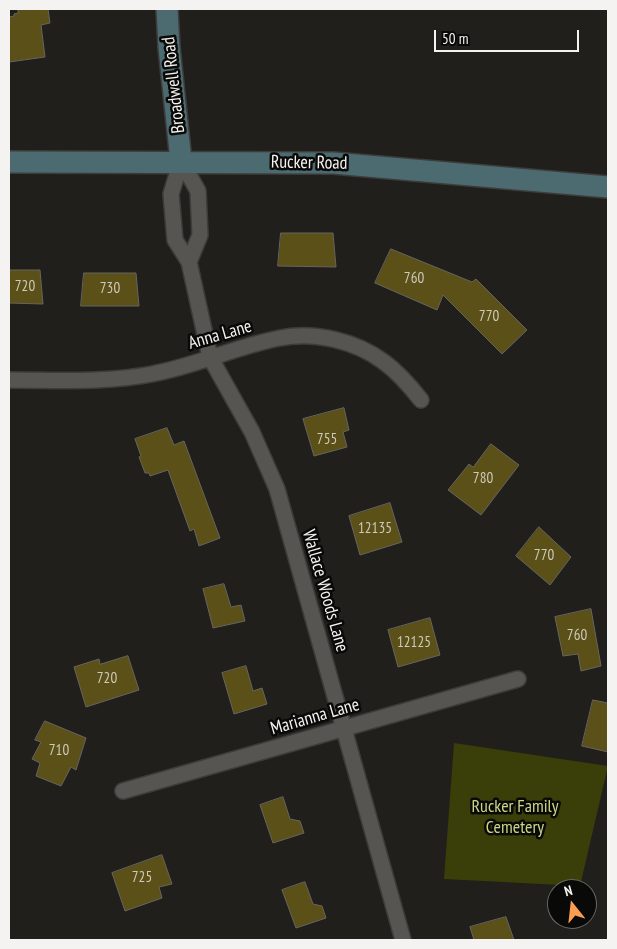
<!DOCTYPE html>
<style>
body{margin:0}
#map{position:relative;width:617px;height:949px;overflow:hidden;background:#201f1c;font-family:"PT Sans Narrow",sans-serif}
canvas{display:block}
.frame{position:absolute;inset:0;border:10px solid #f4f3f1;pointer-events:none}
.north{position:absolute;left:547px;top:879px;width:50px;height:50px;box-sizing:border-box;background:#090908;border:1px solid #676765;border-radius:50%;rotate:344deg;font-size:14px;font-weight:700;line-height:20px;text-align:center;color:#f4f3f1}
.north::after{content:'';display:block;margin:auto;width:18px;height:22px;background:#fb9e52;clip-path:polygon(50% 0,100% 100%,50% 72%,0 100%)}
.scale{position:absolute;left:434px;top:30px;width:145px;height:22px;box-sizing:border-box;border:2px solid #f4f3f1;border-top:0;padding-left:6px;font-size:15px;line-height:18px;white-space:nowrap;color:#f4f3f1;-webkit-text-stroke:4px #090908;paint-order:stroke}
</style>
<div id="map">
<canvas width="617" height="949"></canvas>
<div class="frame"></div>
<div class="north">N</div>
<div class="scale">50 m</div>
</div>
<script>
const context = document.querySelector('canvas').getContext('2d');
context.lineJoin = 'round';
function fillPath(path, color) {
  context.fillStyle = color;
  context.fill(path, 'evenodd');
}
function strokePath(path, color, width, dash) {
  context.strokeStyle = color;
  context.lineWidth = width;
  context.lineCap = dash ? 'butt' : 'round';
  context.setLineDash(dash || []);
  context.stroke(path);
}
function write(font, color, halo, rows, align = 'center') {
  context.font = font + ' "PT Sans Narrow",sans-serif';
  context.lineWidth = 5;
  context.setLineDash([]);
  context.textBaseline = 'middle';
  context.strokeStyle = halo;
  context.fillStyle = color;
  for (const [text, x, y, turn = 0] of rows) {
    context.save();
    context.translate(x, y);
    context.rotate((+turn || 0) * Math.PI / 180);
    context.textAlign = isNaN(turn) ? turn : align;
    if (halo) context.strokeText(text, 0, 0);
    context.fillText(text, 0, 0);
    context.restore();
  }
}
fillPath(new Path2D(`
 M 454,743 L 608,766 L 580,886 L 444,879 Z`), '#3a3e08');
const building = new Path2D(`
 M 18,9 L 48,9 L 50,23 L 41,25 L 45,57 L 9,62 L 9,17 L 14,16 L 14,14 L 18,13 Z
 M 281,233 L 333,233 L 336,267 L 278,266 Z
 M 391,249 L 472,282 L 476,279 L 527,330 L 502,354 L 443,295 L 437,310 L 375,283 Z
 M 9,270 L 40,270 L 43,304 L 9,303 Z
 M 84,273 L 136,273 L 139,306 L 81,306 Z
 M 344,408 L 349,430 L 343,432 L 347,447 L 314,456 L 303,419 Z
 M 167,428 L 174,445 L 184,441 L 220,538 L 199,546 L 194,529 L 190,531 L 168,470 L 150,476 L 149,473 L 145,473 L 139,457 L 141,456 L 135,439 Z
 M 491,444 L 519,465 L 481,515 L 448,490 L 469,464 L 473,467 Z
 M 390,503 L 402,542 L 360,555 L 349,516 Z
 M 539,527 L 571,557 L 550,585 L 516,556 Z
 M 224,584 L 231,607 L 241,605 L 245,621 L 213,628 L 203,589 Z
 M 591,609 L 601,666 L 581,671 L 578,654 L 563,656 L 555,617 Z
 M 430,618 L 440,655 L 398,667 L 388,630 Z
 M 128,656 L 139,690 L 86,707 L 74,667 L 99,659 L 100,664 Z
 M 246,666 L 253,691 L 262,688 L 267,704 L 234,714 L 222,673 Z
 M 593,700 L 608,703 L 608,752 L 582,746 Z
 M 45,721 L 86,738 L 76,770 L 71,767 L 61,786 L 36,776 L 40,763 L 32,759 L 41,742 L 35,740 Z
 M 283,797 L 290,819 L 300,821 L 304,833 L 273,843 L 260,805 Z
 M 162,855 L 172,884 L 159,887 L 162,898 L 125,911 L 112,873 Z
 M 305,882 L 313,904 L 322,906 L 326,918 L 296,928 L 282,890 Z
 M 506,917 L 514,940 L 474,940 L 470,927 Z`);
fillPath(building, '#5b5018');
strokePath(building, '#666561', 1);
const street = new Path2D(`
 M 181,161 L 171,194 L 175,240 L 189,262 L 210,357 L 252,432 L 277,489 L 403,940
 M 181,161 L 198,191 L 200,235 L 189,262
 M 9,380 C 57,380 105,383 152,374 C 196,366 237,346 280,338 C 315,331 356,341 384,362 C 399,373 410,386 421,400
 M 123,791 L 518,679`);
const secondary = new Path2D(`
 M 167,9 L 169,47 L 181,161
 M 9,162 L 333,163 L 608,187`);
strokePath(street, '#3d3c3a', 18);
strokePath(secondary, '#3d3c3a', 24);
strokePath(street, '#565551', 15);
strokePath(secondary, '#4b6b71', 21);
write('15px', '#cecabb', null, [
 ["760",414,279],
 ["720",25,287],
 ["730",110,289],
 ["770",489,317],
 ["755",327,440],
 ["780",483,479],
 ["12135",375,529],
 ["770",544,556],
 ["760",577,636],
 ["12125",414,643],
 ["720",107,679],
 ["710",59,751],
 ["725",142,878]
]);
write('18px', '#f4f3f1', '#090908', [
 ["Broadwell Road",174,85,-96],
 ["Rucker Road",309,163,1],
 ["Anna Lane",220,335,-16],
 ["Wallace Woods Lane",325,591,74],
 ["Marianna Lane",315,717,-16]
]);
write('18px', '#ccd685', '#090908', [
 ["Rucker Family",515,807],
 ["Cemetery",515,828]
]);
</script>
